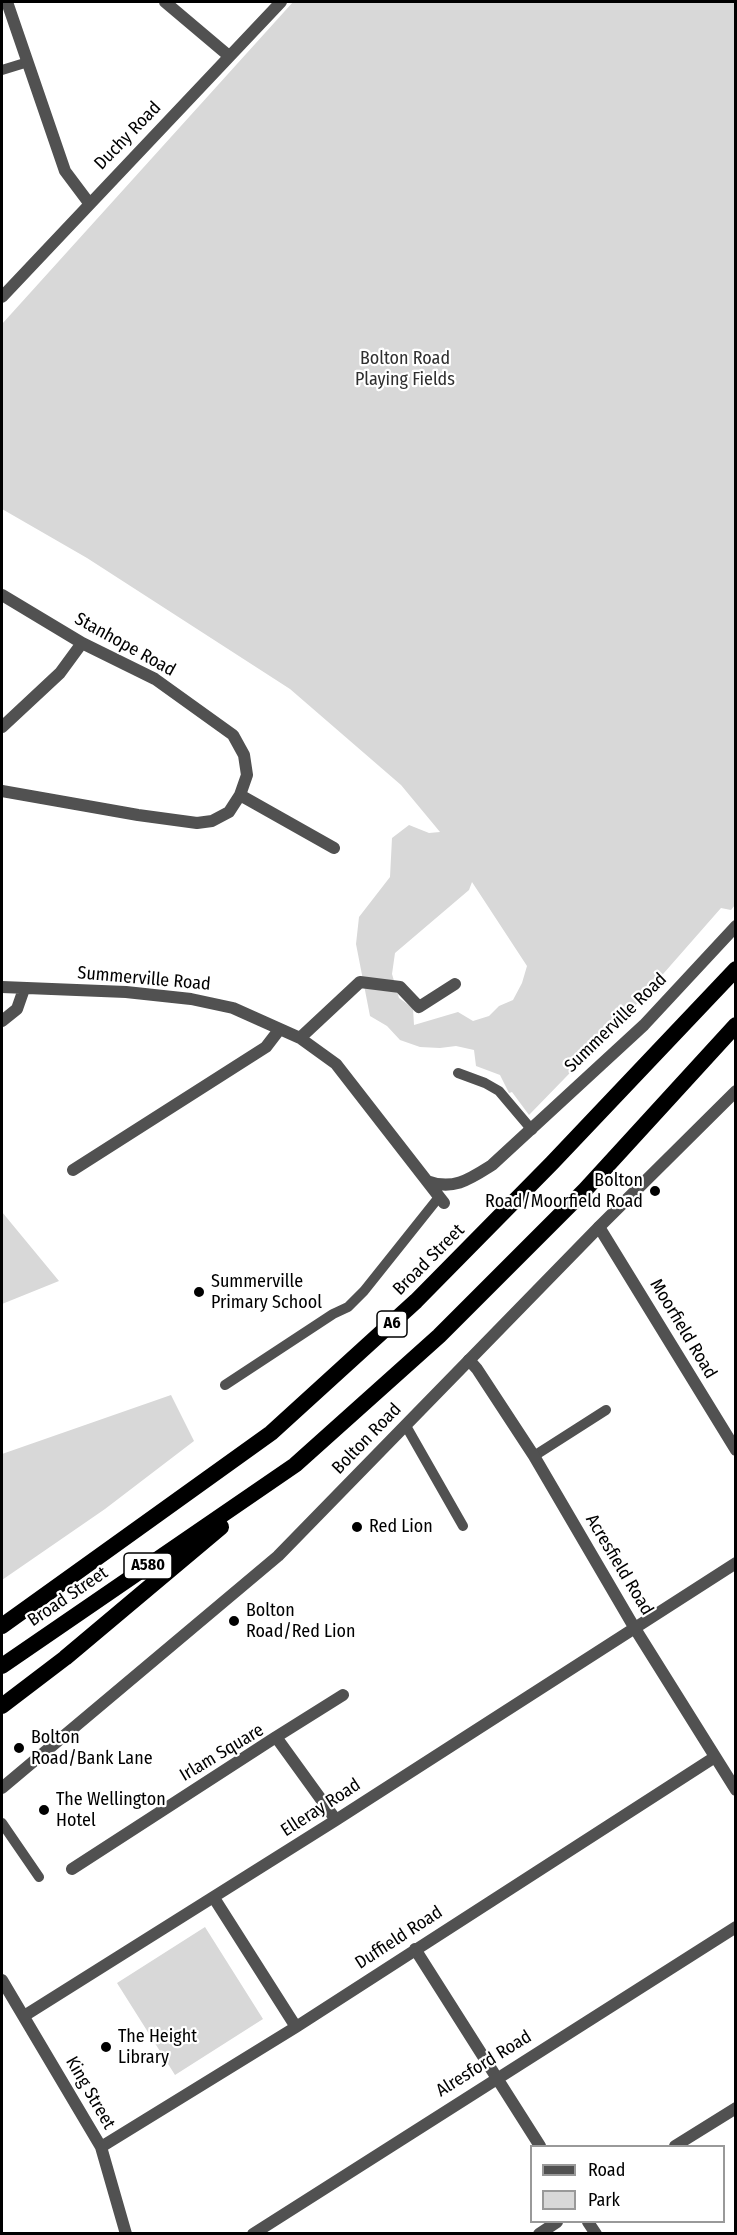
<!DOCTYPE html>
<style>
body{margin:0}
#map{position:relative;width:737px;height:2235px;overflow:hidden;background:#fff;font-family:"Fira Sans Condensed",sans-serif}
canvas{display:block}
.frame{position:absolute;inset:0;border:3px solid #000;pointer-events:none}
.legend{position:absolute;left:530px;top:2145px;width:195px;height:78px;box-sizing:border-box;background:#fff;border:2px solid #999;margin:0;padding:8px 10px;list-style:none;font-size:18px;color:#000}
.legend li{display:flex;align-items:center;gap:12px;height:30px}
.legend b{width:30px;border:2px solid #999}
</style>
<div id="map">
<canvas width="737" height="2235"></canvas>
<div class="frame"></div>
<ul class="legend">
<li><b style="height:8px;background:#515151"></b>Road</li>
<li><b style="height:16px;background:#d8d8d8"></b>Park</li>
</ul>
</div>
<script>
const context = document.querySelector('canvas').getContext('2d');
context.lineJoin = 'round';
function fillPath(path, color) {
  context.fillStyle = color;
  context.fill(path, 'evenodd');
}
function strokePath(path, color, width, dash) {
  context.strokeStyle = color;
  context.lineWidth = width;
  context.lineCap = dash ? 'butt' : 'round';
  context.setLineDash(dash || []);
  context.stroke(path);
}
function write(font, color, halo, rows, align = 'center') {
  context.font = font + ' "Fira Sans Condensed",sans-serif';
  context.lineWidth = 4.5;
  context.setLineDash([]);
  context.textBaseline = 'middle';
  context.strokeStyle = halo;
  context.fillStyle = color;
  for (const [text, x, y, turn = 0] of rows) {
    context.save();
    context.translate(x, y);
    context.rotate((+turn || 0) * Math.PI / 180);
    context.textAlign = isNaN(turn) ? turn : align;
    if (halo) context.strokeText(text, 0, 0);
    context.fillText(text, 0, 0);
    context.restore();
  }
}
fillPath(new Path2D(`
 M 293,2 L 735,2 L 735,905 L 731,910 L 721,908 L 635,1006 L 529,1115 L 512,1092 L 509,1093 L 500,1075 L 476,1066 L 474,1050 L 456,1046 L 440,1048 L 420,1047 L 400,1040 L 387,1026 L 370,1016 L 356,944 L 359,917 L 390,877 L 392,838 L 409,825 L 429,833 L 440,832 L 401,785 L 290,689 L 87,558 L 2,509 L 2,324 ZM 472,882 L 527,966 L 522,983 L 513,1000 L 499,1006 L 489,1016 L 473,1021 L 458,1012 L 414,1025 L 413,1008 L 399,998 L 392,974 L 395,953 L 469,890 Z
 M 2,1212 L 59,1281 L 2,1304 Z
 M 171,1395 L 194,1441 L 105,1509 L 2,1580 L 2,1454 Z
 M 205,1927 L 263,2019 L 175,2075 L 117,1983 Z`), '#d8d8d8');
strokePath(new Path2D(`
 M 2,70 L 28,62
 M 458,1073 L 485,1083 L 499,1091 L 532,1130
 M 225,1385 L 333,1314 L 348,1307 L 364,1291 L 439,1197
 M 406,1426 L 463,1526
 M 534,1456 L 606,1410
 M 2,1823 L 39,1877`), '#515151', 10);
strokePath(new Path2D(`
 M 7,2 L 65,171 L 89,203
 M 165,2 L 229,56
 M 2,297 L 281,2
 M 2,595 L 82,643 L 155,679 L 233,735 L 244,755 L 247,775 L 240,795 L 229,812 L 212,821 L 197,823 L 138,815 L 2,791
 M 2,727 L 60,673 L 82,643
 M 240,795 L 334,848
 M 2,987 L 126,992 L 191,999 L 233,1008 L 300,1038 L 336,1064 L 444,1203
 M 2,1021 L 17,1009 L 24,989
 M 300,1038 L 360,982 L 400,987 L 419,1007 L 455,984
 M 73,1170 L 266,1047 L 279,1030
 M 427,1181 C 453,1191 470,1179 492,1165 L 644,1025 L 736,926
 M 599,1227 L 736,1450
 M 469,1360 L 477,1369 L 534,1456 L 634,1627 L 736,1790
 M 276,1737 L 343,1695
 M 72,1869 L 276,1737 L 336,1820
 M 214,1898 L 296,2027
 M 415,1949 L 540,2146
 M 2,1980 L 101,2147 L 126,2234
 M 24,2016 L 336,1820 L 736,1563
 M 675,2146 L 736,2108
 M 101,2147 L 296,2027 L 715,1757
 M 588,2222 L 596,2234
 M 253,2234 L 736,1927
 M 539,2234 L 557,2222`), '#515151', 12);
strokePath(new Path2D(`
 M 2,1788 L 278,1556 L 599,1227 L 736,1091`), '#515151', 12);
strokePath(new Path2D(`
 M 2,1626 L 271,1433 L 416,1301 L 552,1163 L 736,969
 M 2,1666 L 295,1465 L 439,1336 L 585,1190 L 736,1025
 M 2,1706 L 65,1658 L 221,1527`), '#000', 16);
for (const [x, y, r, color] of [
 [655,1191,6,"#000"],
 [199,1292,6,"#000"],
 [357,1527,6,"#000"],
 [234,1621,6,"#000"],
 [19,1748,6,"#000"],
 [44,1810,6,"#000"],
 [106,2047,6,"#000"]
]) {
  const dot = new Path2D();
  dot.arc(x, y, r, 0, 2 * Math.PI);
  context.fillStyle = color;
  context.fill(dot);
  strokePath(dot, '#fff', 2);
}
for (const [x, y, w] of [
 [392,1324,30],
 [148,1566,48]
]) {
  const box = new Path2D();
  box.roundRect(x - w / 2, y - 13, w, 26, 4.5);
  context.fillStyle = '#fff';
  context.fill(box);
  strokePath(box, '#000', 1.5);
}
write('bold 16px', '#000', null, [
 ["A6",392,1324],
 ["A580",148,1566]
]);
write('18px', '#000', '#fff', [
 ["Duchy Road",128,136,-46],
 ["Stanhope Road",125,645,29],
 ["Summerville Road",144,979,5],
 ["Summerville Road",616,1023,-44],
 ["Broad Street",429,1260,-45],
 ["Moorfield Road",683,1329,59],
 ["Bolton Road",367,1439,-46],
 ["Acresfield Road",619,1565,59],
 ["Broad Street",68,1597,-34],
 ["Irlam Square",222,1753,-31],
 ["Elleray Road",321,1808,-33],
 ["Duffield Road",399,1938,-33],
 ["Alresford Road",484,2064,-32],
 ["King Street",90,2093,60]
]);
write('18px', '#2f2f2f', '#fff', [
 ["Bolton Road",405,359],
 ["Playing Fields",405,380]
]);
write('18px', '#000', '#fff', [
 ["Bolton",643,1181,"right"],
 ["Road/Moorfield Road",643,1202,"right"],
 ["Summerville",211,1282],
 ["Primary School",211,1303],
 ["Red Lion",369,1527],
 ["Bolton",246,1611],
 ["Road/Red Lion",246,1632],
 ["Bolton",31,1738],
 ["Road/Bank Lane",31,1759],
 ["The Wellington",56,1800],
 ["Hotel",56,1821],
 ["The Height",118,2037],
 ["Library",118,2058]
], 'left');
</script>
